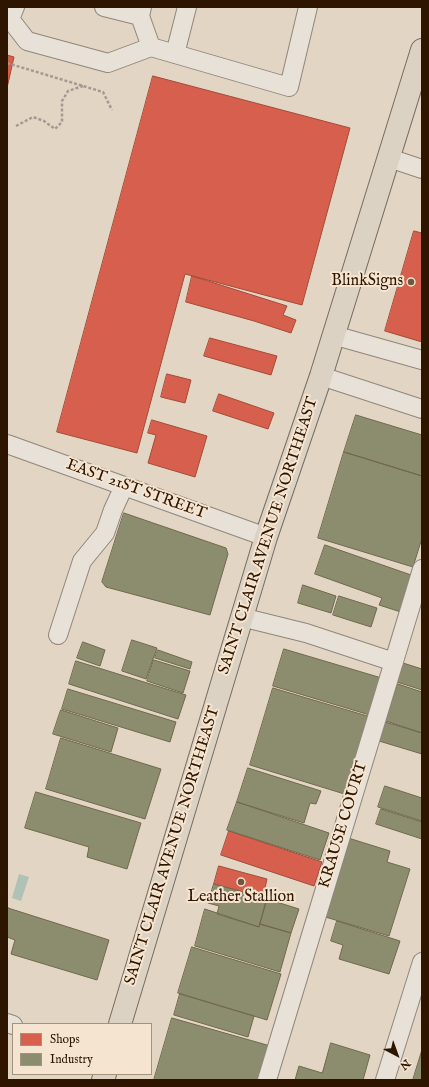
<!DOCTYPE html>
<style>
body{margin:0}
#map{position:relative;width:429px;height:1087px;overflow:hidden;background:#e3d5c3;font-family:"IM FELL English",serif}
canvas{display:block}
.frame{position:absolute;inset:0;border:8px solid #2e1500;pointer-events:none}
.legend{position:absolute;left:12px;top:1023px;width:140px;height:52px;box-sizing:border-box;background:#f5e5d0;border:1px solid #a5927d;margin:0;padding:5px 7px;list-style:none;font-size:12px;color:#2e1500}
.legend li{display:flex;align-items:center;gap:8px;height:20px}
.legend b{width:20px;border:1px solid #a5927d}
.north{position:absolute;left:377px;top:1035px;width:40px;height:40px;-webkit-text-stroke:3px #f5e5d0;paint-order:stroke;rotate:139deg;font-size:11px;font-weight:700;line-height:16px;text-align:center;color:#2e1500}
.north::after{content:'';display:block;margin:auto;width:14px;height:18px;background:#2e1500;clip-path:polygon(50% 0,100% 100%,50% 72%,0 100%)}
</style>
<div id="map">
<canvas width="429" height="1087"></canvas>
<div class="frame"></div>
<ul class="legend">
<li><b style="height:11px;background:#d6604d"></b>Shops</li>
<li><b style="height:11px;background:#8c8c6e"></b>Industry</li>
</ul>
<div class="north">N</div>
</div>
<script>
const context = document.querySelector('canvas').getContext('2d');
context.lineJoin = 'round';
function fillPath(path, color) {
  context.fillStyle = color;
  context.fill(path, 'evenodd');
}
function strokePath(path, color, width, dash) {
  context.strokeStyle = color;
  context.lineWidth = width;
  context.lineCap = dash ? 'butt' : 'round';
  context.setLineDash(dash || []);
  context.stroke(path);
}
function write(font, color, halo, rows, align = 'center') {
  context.font = font + ' "IM FELL English",serif';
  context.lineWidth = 4;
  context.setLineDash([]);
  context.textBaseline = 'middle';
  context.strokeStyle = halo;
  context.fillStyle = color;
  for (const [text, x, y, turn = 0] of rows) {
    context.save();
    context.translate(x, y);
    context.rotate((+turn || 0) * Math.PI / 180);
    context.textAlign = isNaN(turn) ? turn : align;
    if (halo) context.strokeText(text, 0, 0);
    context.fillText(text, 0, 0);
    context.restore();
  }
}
fillPath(new Path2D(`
 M 19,874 L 29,877 L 21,901 L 12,898 Z`), '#b0c1b6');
const shops = new Path2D(`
 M 7,55 L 14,57 L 7,88 Z
 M 153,76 L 350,128 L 302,305 L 185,274 L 137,453 L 57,432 Z
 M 414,231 L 422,233 L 422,342 L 385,331 Z
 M 192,276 L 287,306 L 283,315 L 296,320 L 291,333 L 254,321 L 186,302 Z
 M 210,338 L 277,356 L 271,375 L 204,356 Z
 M 167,374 L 191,380 L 185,403 L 161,397 Z
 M 219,394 L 274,413 L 268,429 L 213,411 Z
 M 152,420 L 207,436 L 195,477 L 148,463 L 156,435 L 148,433 Z
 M 229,831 L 322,862 L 314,886 L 221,855 Z
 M 219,866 L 267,879 L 265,888 L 275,891 L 273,900 L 214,884 Z`);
fillPath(shops, '#d6604d');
strokePath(shops, '#a44a36', 1);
const industry = new Path2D(`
 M 356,415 L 422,435 L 422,476 L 344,452 Z
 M 344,452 L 422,476 L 422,538 L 413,567 L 318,538 Z
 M 124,513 L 226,548 L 228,554 L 210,615 L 106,587 L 102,582 Z
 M 325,545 L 414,576 L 404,613 L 379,605 L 382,598 L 315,574 Z
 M 303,585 L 336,596 L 331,613 L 298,603 Z
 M 339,596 L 377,608 L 371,627 L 333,615 Z
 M 132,640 L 157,648 L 146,679 L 122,671 Z
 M 83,642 L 105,650 L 100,666 L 77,658 Z
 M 284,649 L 385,679 L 373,716 L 273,686 Z
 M 158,650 L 192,662 L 190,669 L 155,658 Z
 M 154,660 L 190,671 L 183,693 L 147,681 Z
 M 76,661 L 186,695 L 178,719 L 69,684 Z
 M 403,663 L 422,669 L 422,690 L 397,682 Z
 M 398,684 L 422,692 L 422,733 L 386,721 Z
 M 273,688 L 374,718 L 351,796 L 250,765 Z
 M 68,689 L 176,722 L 170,742 L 62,709 Z
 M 61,710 L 118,728 L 111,752 L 53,734 Z
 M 385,722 L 422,733 L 422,754 L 379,741 Z
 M 61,738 L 161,769 L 145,819 L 46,789 Z
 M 248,768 L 321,791 L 316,804 L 310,803 L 304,823 L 237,802 Z
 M 385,786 L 422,798 L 422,821 L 378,807 Z
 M 36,792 L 141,823 L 127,869 L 87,857 L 89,847 L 25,828 Z
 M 237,802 L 329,833 L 320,860 L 227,830 Z
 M 381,809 L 422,822 L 422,839 L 376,824 Z
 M 345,837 L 390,851 L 387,862 L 410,869 L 389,936 L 322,916 Z
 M 214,884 L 267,899 L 259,927 L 217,914 L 219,906 L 208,903 Z
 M 267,899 L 299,909 L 291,933 L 260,924 Z
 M 7,907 L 8,907 L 8,908 L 109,940 L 97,980 L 11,954 L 15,940 L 7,937 Z
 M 205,909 L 259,927 L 260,924 L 291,933 L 280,972 L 195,946 Z
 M 337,921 L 400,941 L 389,974 L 339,959 L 343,945 L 331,941 Z
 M 192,947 L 281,974 L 267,1020 L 178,993 Z
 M 180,994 L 254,1016 L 248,1037 L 174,1015 Z
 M 172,1018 L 274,1047 L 264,1080 L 154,1080 Z
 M 331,1043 L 370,1055 L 363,1080 L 295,1080 L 299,1066 L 322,1073 Z
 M 422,1050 L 422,1080 L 413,1080 Z`);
fillPath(industry, '#8c8c6e');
strokePath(industry, '#70684d', 1);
const minor = new Path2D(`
 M 15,7 L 10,19 L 27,41 L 108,63 L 151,47 L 289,87 L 308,7
 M 104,7 L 140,16 L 142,7
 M 140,16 L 151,47
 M 175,54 L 187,7
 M 389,158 L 422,169
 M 333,335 L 422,360
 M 321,376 L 422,409
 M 7,444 L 266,537
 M 241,617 L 306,633 L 394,662
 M 58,635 L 82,561 L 105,533 L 113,510 L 124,486
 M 7,1023 L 13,1025
 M 267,1080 L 422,569
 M 385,1080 L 422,962`);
const major = new Path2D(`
 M 120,1024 L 266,537 L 321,376 L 422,50
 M 103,1080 L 105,1074`);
strokePath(minor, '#91867a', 20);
strokePath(major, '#776c60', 24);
strokePath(new Path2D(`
 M 7,63 L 103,92 L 112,110
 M 16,126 L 33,117 L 44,121 L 55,129 L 62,122 L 62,101 L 68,91 L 83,86`), '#a39b93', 2.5, [3, 2]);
strokePath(minor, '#e8e1d8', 18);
strokePath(major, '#dcd2c3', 22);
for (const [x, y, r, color] of [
 [411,282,4,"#6d5844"],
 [241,882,4,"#6d5844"]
]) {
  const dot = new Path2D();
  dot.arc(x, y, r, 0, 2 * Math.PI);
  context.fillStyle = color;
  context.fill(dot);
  strokePath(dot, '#f5e5d0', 1.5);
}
write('16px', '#2e1500', '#f5e5d0', [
 ["BlinkSigns",403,282],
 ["Leather Stallion",241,898,"center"]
], 'right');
write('16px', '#2e1500', '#f5e5d0', [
 ["EAST 21ST STREET",136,490,20],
 ["SAINT CLAIR AVENUE NORTHEAST",269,536,-72],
 ["KRAUSE COURT",344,825,-73],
 ["SAINT CLAIR AVENUE NORTHEAST",173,846,-73]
]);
</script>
